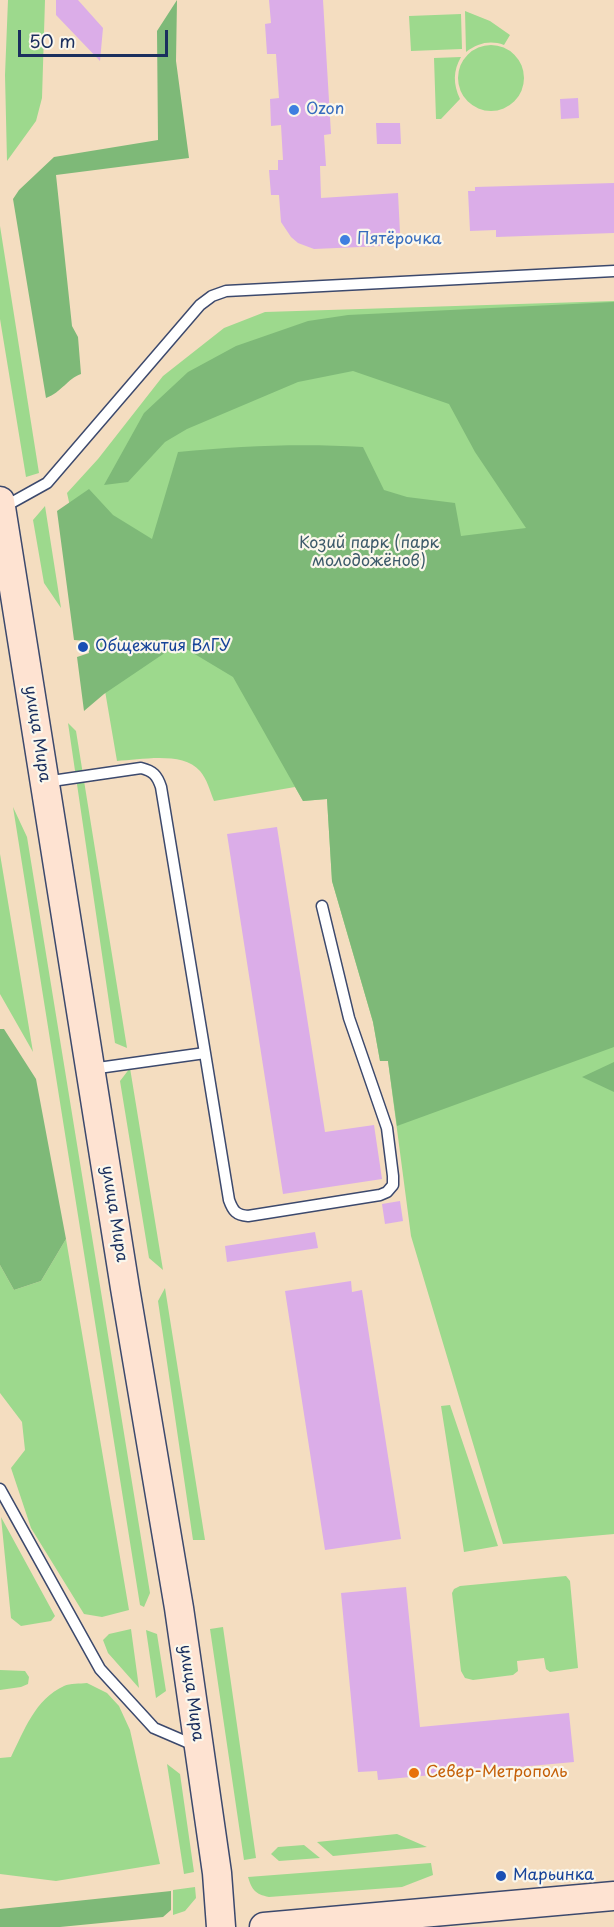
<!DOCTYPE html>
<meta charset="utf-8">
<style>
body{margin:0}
#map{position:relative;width:614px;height:1927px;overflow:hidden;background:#f4ddc0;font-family:"Playpen Sans",sans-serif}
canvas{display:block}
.scale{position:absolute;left:18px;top:30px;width:150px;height:27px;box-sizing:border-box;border:3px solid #1b2f5e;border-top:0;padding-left:8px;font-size:18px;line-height:21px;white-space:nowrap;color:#1b2f5e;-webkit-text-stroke:4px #fbf7ec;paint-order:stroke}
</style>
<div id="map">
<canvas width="614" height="1927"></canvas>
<div class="scale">50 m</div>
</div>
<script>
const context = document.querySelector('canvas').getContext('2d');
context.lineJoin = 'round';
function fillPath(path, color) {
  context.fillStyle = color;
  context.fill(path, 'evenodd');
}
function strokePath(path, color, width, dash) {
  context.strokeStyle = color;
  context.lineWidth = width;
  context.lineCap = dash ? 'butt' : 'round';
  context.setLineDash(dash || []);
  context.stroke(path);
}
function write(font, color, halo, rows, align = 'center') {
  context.font = font + ' "Playpen Sans",sans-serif';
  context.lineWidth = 4.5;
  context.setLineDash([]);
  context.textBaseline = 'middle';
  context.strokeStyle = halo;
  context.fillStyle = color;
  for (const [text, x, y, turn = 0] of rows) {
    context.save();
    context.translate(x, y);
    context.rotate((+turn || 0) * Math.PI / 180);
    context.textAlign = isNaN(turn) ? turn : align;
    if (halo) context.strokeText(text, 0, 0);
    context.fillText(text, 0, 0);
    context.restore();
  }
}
fillPath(new Path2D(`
 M 8,0 L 45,0 L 42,98 L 36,121 L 7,161 L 5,75 Z
 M 465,11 L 490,21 L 510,35 L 504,45 C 490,40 478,43 466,52 Z
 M 461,14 L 462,49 L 411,51 L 409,16 Z
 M458 78a33 33 0 1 1 66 0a33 33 0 1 1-66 0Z
 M 461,57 C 453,71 453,84 460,99 L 441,119 L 436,119 L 434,58 Z
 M 0,226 L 39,473 L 26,477 L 0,319 Z
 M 614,301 L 614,1534 L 503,1544 L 411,1236 L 388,1061 L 380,1061 L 373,1022 L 332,881 L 327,799 L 303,801 L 295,787 L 214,801 C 210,791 207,779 200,771 C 182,751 141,760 117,761 L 85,574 L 67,493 L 98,459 L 163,376 L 224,328 L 265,312 Z
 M 45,506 L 61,608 L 44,583 L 33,520 Z
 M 68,723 L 76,731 L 127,1048 L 115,1043 Z
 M 13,807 L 27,837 L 150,1593 L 144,1607 L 140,1605 Z
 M 0,854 L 33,1052 L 0,994 Z
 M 130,1068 L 163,1270 L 149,1258 L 120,1081 Z
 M 66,1239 L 129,1610 L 102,1617 L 84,1614 L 31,1528 L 11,1468 L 25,1450 L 22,1422 L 0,1393 L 0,1265 L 14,1290 L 41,1281 Z
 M 165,1288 L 205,1540 L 193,1540 L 158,1301 Z
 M 450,1405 L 498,1546 L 464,1552 L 441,1406 Z
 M 1,1517 L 55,1616 L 51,1621 L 21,1626 L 11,1618 Z
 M 566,1576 L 570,1581 L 578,1668 L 550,1672 L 546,1669 L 544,1658 L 517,1661 L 518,1671 L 513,1675 L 473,1680 L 465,1678 L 461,1671 L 452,1593 L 454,1589 L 460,1586 Z
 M 223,1627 L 256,1858 L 244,1860 L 210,1629 Z
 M 131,1629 L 139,1688 L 108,1653 L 103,1640 L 109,1634 Z
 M 146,1630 L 157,1634 L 166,1691 L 156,1698 Z
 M 0,1670 L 25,1671 L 29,1677 L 28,1684 L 21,1687 L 0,1690 Z
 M 87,1683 L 107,1693 L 119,1706 L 130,1730 L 160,1864 L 56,1881 L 0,1874 L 0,1758 L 11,1757 C 24,1731 35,1699 64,1686 C 70,1683 80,1684 87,1683 Z
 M 167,1764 L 180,1774 L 194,1872 L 184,1874 Z
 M 397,1834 L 427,1847 L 333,1856 L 317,1842 Z
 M 304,1845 L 320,1858 L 279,1861 L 271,1854 L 278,1847 Z
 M 431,1863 L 433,1875 L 402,1887 L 269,1897 C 255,1894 252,1890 248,1877 Z
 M 195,1887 L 196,1898 L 185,1911 L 173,1915 L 173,1890 Z`), '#9dd98d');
fillPath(new Path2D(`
 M 177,0 L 176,61 L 189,158 L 56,175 L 72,326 L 78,337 L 81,374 C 67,379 62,392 46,398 L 13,199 L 19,190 L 54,157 L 158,140 L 157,31 Z
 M 614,302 L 614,1047 L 397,1126 L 388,1061 L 380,1061 L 373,1022 L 332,881 L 327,799 L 303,801 L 233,677 L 178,644 L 104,694 L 84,711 L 77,657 L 89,653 L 87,641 L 74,640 L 57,511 L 89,489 L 113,515 L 152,539 L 178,452 C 241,446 300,443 363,447 L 384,490 L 407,497 L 455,503 L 461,536 L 526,528 L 475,452 L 449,404 L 353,371 L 298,382 L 187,429 L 165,442 L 128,482 L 104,485 L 144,413 L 188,372 L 236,346 L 308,321 L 348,315 Z
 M 0,1029 L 4,1029 L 36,1079 L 66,1239 L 41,1281 L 14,1290 L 0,1265 Z
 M 614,1062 L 614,1092 L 582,1077 Z
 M 171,1891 L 171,1910 L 163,1917 L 60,1927 L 0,1927 L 0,1909 Z`), '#7eb978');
fillPath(new Path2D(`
 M 56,0 L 78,0 L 103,28 L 100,61 L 56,15 Z
 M 269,0 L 323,0 L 331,134 L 324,135 L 326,166 L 320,166 L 321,198 L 398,193 L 400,233 L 397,233 L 398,242 L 383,243 L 383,246 L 314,249 L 298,243 L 291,237 L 281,222 L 279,195 L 271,195 L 269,170 L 278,170 L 278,160 L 283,160 L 281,125 L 271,126 L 270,99 L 279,98 L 276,54 L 267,54 L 265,24 L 271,23 Z
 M 578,98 L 579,118 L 561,119 L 560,99 Z
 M 376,123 L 400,123 L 401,144 L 377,144 Z
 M 614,183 L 614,233 L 496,237 L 496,230 L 470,231 L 468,191 L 475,191 L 475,187 Z
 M 277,827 L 325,1132 L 374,1125 L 382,1179 L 283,1194 L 227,834 Z
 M 400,1201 L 403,1221 L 385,1224 L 382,1204 Z
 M 315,1232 L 318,1248 L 227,1262 L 225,1246 Z
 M 351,1281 L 352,1292 L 362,1290 L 401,1539 L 325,1550 L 285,1291 Z
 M 406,1587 L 420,1727 L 569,1713 L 574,1762 L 378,1780 L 377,1771 L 358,1772 L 341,1593 Z`), '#dbade8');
const lane = new Path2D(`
 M 2,508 L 47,483 L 200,305 L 212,296 L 226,291 L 614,271
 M 45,782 L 141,768 C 153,771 157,775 161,787 L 205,1053 L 91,1069
 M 205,1053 L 229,1200 C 233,1211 236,1215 248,1216 L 380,1195 L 387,1192 L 393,1185 L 393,1176 L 387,1128 L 349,1018 L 322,906
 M 0,1489 L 100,1669 L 154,1728 L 196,1746`);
const secondary = new Path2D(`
 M 0,501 L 125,1288 L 179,1608 L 217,1873 L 221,1927
 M 264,1927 L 614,1896`);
strokePath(lane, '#3c496d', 13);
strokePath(secondary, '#3c496d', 31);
strokePath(lane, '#fff', 10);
strokePath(secondary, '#fee3d2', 28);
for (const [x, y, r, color] of [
 [294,110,6,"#3f7fe0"],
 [345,240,6,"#3f7fe0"],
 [83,647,6,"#1a4fb4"],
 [414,1773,6,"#e8710a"],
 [501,1876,6,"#1a4fb4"]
]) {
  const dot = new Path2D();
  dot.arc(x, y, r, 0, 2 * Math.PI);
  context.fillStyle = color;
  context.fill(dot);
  strokePath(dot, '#fbf7ec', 2);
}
write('16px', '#366cbe', '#fbf7ec', [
 ["Ozon",306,110],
 ["Пятёрочка",357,240]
], 'left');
write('16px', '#3c5a6a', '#fbf7ec', [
 ["Козий парк (парк",369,544],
 ["молодожёнов)",369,562]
]);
write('16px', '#164399', '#fbf7ec', [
 ["Общежития ВлГУ",95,647],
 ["Марьинка",513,1876]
], 'left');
write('16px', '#1b2f5e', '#fbf7ec', [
 ["улица Мира",37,734,81],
 ["улица Мира",114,1214,81],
 ["улица Мира",191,1693,82]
]);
write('16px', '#c56008', '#fbf7ec', [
 ["Север-Метрополь",426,1773]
], 'left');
</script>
